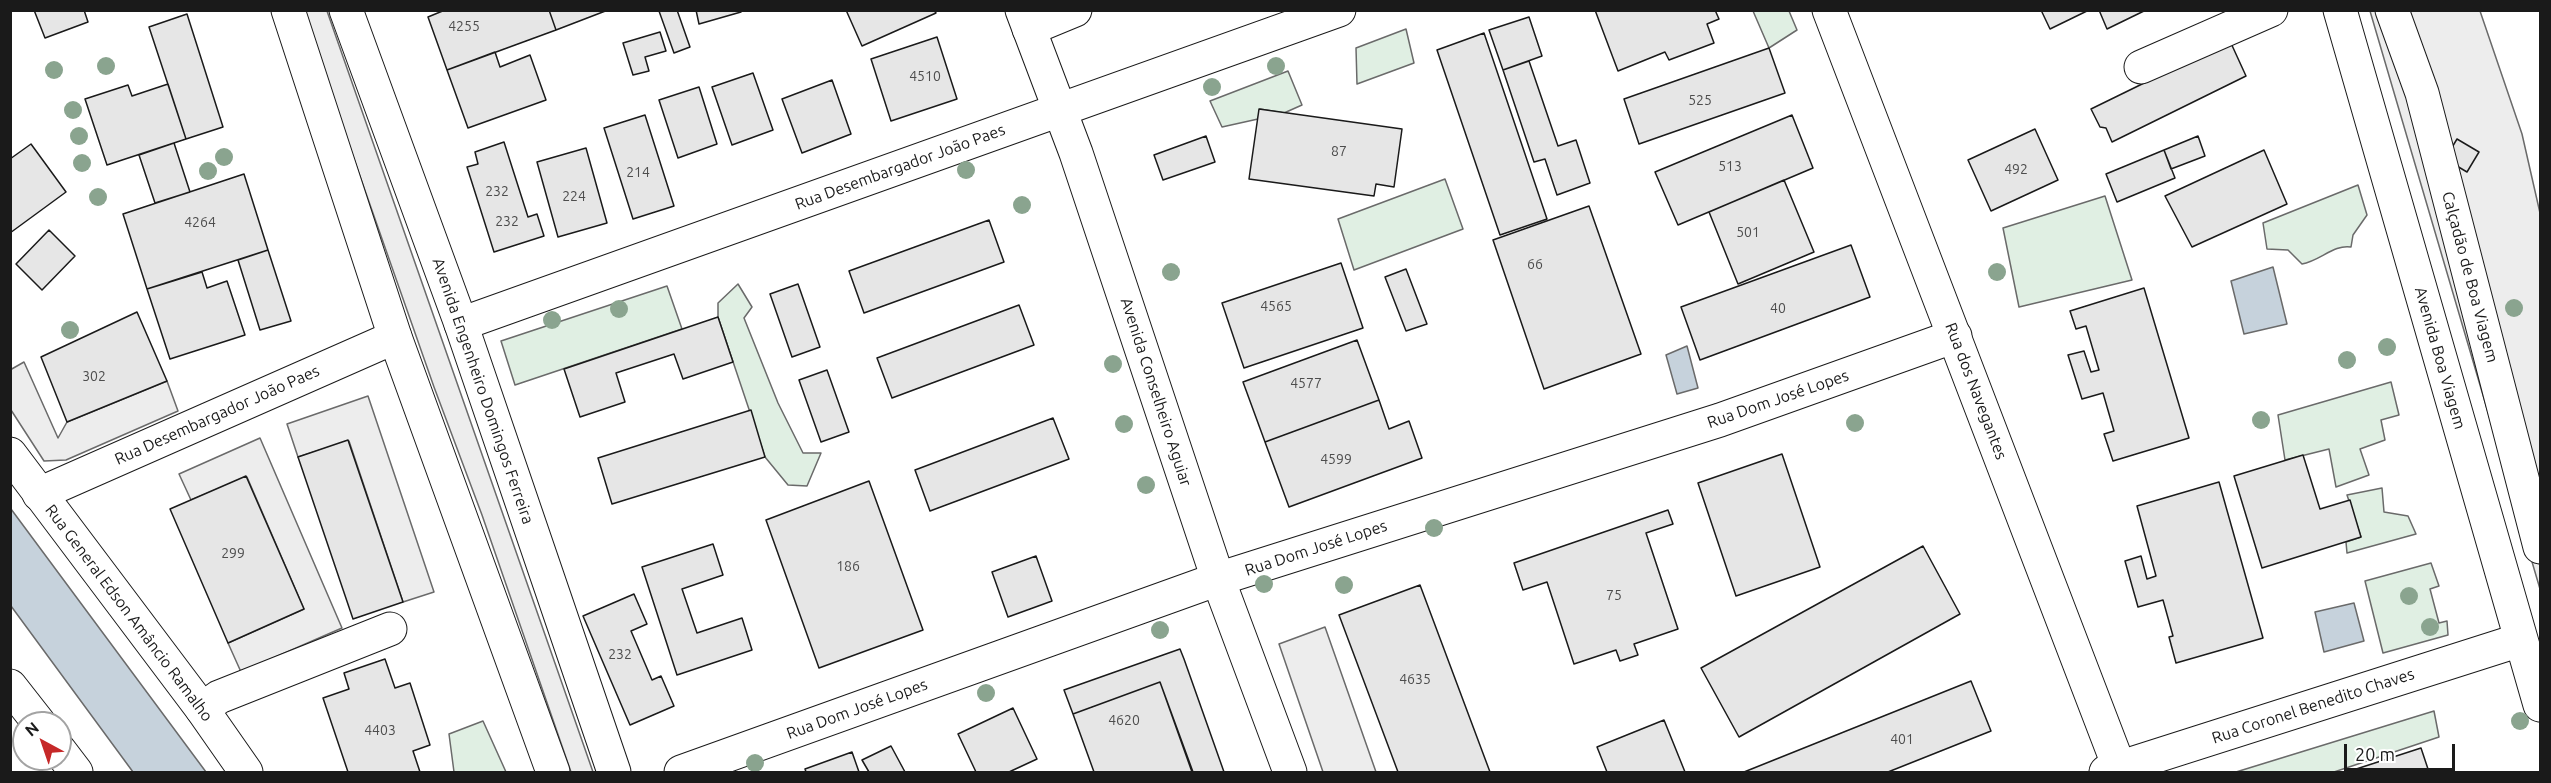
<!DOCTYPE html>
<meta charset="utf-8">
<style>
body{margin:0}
#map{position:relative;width:2551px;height:783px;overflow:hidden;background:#fff;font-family:Ubuntu,sans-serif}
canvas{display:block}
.frame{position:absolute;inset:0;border:12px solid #1a1a1a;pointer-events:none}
.north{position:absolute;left:12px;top:711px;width:60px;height:60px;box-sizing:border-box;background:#fff;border:2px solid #a3a3a3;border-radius:50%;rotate:320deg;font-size:16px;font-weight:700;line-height:24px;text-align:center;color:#1a1a1a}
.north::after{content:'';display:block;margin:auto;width:21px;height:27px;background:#c62828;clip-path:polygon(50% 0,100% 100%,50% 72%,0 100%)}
.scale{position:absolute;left:2344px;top:744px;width:111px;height:27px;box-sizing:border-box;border:3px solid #1a1a1a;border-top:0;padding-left:8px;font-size:18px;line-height:21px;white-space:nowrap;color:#1a1a1a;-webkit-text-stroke:4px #fff;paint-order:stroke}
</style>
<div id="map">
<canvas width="2551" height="783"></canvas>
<div class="frame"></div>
<div class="north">N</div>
<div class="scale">20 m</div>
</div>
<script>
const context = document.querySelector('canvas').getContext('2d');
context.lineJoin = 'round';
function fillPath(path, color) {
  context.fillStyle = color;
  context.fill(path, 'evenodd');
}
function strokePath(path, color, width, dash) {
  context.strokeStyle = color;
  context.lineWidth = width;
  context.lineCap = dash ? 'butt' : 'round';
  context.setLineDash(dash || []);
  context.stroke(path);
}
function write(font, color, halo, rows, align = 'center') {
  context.font = font + ' Ubuntu,sans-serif';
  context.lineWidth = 4.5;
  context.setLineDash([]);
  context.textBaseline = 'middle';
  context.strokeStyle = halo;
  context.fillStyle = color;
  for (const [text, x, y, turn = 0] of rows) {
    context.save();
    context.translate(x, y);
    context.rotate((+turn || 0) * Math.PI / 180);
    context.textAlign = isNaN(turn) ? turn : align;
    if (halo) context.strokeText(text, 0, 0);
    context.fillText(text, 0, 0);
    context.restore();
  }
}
const green = new Path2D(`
 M 1753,11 L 1789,11 L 1797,30 L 1769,48 Z
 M 1406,29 L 1414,63 L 1357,84 L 1356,48 Z
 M 1288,71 L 1302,105 L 1284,113 L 1260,109 L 1258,119 L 1222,127 L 1210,101 Z
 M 1445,179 L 1463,229 L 1354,270 L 1338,219 Z
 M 2358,185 L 2367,215 L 2353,235 L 2351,247 C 2334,244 2320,261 2302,264 L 2288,250 L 2267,249 L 2263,223 Z
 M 2105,196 L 2132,280 L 2019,307 L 2003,228 Z
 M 738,284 L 752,307 L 744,318 L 778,403 L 803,453 L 821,453 L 807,486 L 788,485 L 765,457 L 718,317 L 718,303 Z
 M 667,286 L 682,329 L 515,385 L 501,341 Z
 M 2391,382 L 2399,415 L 2381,420 L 2385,440 L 2360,449 L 2369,475 L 2336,487 L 2329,449 L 2285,460 L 2278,415 Z
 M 2382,488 L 2384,512 L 2408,516 L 2416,534 L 2347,553 L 2346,542 L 2361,537 L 2347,495 Z
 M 2431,563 L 2439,586 L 2430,589 L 2439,623 L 2447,621 L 2448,635 L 2383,653 L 2365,581 Z
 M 2434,711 L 2439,737 L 2334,772 L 2236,772 Z
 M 483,721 L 506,772 L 454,772 L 449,734 Z`);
fillPath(green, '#e0efe3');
strokePath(green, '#6a6a6a', 1.5);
const parking = new Path2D(`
 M 302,11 L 327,11 L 593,772 L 571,772 L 482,515 L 434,387 Z
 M 2370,11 L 2480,11 L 2522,134 L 2540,213 L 2540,589 Z
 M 24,362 L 58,438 L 67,422 L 167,381 L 178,411 L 66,460 L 44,461 L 11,410 L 10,370 Z
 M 368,396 L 434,592 L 403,602 L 349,441 L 298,457 L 287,424 Z
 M 260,438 L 342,628 L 241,672 L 228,643 L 304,609 L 247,477 L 191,500 L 179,474 Z
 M 1325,627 L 1376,772 L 1323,772 L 1279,644 Z`);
fillPath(parking, '#ededed');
strokePath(parking, '#6a6a6a', 1.5);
const water = new Path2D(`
 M 2273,267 L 2287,324 L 2244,334 L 2231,281 Z
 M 1687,346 L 1698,388 L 1677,394 L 1666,355 Z
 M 11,509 L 206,772 L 133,772 L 11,606 Z
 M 2354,603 L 2364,641 L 2324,652 L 2315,612 Z`);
fillPath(water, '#c6d2dc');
strokePath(water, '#6a6a6a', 1.5);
const building = new Path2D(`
 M 34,10 L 84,10 L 88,22 L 45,38 Z
 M 445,10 L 549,10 L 556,30 L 447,70 L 428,17 Z
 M 549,10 L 608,10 L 556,30 Z
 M 677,10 L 690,47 L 674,53 L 659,11 Z
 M 696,10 L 741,10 L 741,12 L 699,24 Z
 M 846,10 L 934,10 L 936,13 L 862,46 Z
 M 1595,10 L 1715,10 L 1719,19 L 1707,24 L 1714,43 L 1669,60 L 1665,52 L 1618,71 Z
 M 2041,10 L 2089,10 L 2050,29 Z
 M 2099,10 L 2146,10 L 2107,29 Z
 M 187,14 L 223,127 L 186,139 L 149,27 Z
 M 1529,17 L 1542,56 L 1503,70 L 1489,30 Z
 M 660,32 L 666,51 L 645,57 L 649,71 L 633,75 L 623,43 Z
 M 1484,33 L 1547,219 L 1500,235 L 1437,50 Z
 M 937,37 L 957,99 L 891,121 L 871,59 Z
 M 2230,41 L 2246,76 L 2112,142 L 2106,128 L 2100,127 L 2091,109 Z
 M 1769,48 L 1785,93 L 1639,144 L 1624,99 Z
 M 495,52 L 500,67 L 530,55 L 546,100 L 468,128 L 447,70 Z
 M 1529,61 L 1558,146 L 1576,140 L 1590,183 L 1557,195 L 1545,159 L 1534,162 L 1503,70 Z
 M 753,73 L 773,130 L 732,145 L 712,87 Z
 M 832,80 L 851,134 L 802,153 L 782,99 Z
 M 168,84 L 186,139 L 107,165 L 85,99 L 128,85 L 132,96 Z
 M 699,87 L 717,144 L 678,158 L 659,100 Z
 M 1259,109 L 1402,129 L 1394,187 L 1376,184 L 1374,196 L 1249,179 Z
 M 645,115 L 674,206 L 633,219 L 604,128 Z
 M 1792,115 L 1813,168 L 1678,225 L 1655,172 Z
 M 2035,129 L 2058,180 L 1991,211 L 1968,160 Z
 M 1206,136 L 1215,162 L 1163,180 L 1154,155 Z
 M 2198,136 L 2205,156 L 2171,169 L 2164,150 Z
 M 2457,139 L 2479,152 L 2467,172 L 2445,159 Z
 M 504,142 L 528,217 L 537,214 L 544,236 L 494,252 L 467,167 L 478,164 L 475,152 Z
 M 174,143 L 190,192 L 155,203 L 139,155 Z
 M 31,144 L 66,192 L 10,233 L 10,159 Z
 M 586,148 L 607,223 L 558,237 L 537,162 Z
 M 2164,150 L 2175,178 L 2117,202 L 2106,174 Z
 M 2264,150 L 2287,204 L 2192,247 L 2165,196 Z
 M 244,174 L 268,250 L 147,289 L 123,214 Z
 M 1784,180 L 1814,252 L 1738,284 L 1709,212 Z
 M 1589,206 L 1641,354 L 1544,389 L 1493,240 Z
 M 989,220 L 1004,262 L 864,313 L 849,271 Z
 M 49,230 L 75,256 L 42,290 L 16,264 Z
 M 1851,245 L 1870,297 L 1700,360 L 1681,307 Z
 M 268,250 L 291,321 L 260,330 L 238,260 Z
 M 1341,263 L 1363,328 L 1244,368 L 1222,303 Z
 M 1406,269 L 1427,324 L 1406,331 L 1385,277 Z
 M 202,272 L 207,288 L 227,281 L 245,335 L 170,359 L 147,289 Z
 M 798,284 L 820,347 L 792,357 L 770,294 Z
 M 2144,288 L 2189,438 L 2113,461 L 2104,434 L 2114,431 L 2103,393 L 2082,399 L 2068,355 L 2084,351 L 2091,372 L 2099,370 L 2086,326 L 2076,329 L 2070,311 Z
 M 1019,305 L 1034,345 L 892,398 L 877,358 Z
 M 137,312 L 167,381 L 67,422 L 41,357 Z
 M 718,317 L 733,362 L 683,379 L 674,354 L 616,373 L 625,402 L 580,417 L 564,369 Z
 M 1357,340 L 1379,400 L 1265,442 L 1243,382 Z
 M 827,370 L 849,432 L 821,442 L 799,380 Z
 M 1379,400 L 1389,429 L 1409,421 L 1422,458 L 1289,507 L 1265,442 Z
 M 751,410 L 765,457 L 612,504 L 598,458 Z
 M 1053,418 L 1069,459 L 930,511 L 915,470 Z
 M 348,440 L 403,602 L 353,619 L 298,457 Z
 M 1782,454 L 1820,567 L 1736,596 L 1698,483 Z
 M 2303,455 L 2320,509 L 2350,500 L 2361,537 L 2262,568 L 2234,476 Z
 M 246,476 L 304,609 L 228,643 L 170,509 Z
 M 869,481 L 923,630 L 819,668 L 766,520 Z
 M 2219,482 L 2263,638 L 2176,663 L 2169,637 L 2173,636 L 2163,600 L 2138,607 L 2125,561 L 2141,556 L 2147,579 L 2156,576 L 2137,506 Z
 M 1668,510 L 1673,524 L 1646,533 L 1678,629 L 1634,644 L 1638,655 L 1620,661 L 1616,650 L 1574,664 L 1547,582 L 1523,590 L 1514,563 Z
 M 713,544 L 723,575 L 682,589 L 697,633 L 742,618 L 752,650 L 677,675 L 642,567 Z
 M 1923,546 L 1960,614 L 1739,737 L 1701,668 Z
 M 1036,556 L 1052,601 L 1008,617 L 992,572 Z
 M 1420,585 L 1490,772 L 1398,772 L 1339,615 Z
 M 634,594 L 647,624 L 631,631 L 652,680 L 661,676 L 674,706 L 630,725 L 583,616 Z
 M 1180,649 L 1184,659 L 1224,772 L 1192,772 L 1160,682 L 1073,714 L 1064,690 Z
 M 385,659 L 395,688 L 410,683 L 430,745 L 413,751 L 420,772 L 348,772 L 323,698 L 349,689 L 344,673 Z
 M 1971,681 L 1991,731 L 1888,772 L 1744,772 Z
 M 1160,682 L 1193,772 L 1094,772 L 1073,714 Z
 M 1013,708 L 1037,759 L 1009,772 L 976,772 L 958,734 Z
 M 1664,720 L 1685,772 L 1607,772 L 1597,747 Z
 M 891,746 L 905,772 L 869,772 L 862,760 Z
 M 2421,748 L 2429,772 L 2347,772 Z
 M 852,752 L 859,772 L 806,772 L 805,769 Z`);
fillPath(building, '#e6e6e6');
strokePath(building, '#1a1a1a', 1.5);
const minor = new Path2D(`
 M 2392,10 L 2422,93 L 2540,547
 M 1029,29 L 1075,10
 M 2141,67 L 2271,10
 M 461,324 L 1339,10
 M 39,494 L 395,337
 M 202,709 L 219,697 L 390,629
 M 681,772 L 1218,579 L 1720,420 L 1955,336
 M 2106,772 L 2520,640`);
const major = new Path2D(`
 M 288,10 L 395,337 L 553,772
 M 346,10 L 461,324 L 614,772
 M 1022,10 L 1076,153 L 1218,579 L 1290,772
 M 1829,10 L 2121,772
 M 2340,10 L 2540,705
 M 10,454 L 202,709 L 246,772
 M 10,686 L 39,723
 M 60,751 L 76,772`);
strokePath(minor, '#1a1a1a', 35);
strokePath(major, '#1a1a1a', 35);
strokePath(minor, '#fff', 33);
strokePath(major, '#fff', 33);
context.fillStyle = '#8aa48f';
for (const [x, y] of [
 [106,66],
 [1276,66],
 [54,70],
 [1212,87],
 [73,110],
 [79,136],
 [224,157],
 [82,163],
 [966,170],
 [208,171],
 [98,197],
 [1022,205],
 [1171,272],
 [1997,272],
 [2514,308],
 [619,309],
 [552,320],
 [70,330],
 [2387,347],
 [2347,360],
 [1113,364],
 [2261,420],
 [1855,423],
 [1124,424],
 [1146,485],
 [1434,528],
 [1264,584],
 [1344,585],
 [2409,596],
 [2430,627],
 [1160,630],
 [986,693],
 [2520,721],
 [755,763]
]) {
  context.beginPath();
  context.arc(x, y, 9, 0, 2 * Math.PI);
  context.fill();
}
write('14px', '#4d4d4d', null, [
 ["4255",464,26],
 ["4510",925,76],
 ["525",1700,100],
 ["87",1339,151],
 ["513",1730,166],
 ["492",2016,169],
 ["214",638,172],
 ["232",497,191],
 ["224",574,196],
 ["232",507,221],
 ["4264",200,222],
 ["501",1748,232],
 ["66",1535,264],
 ["4565",1276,306],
 ["40",1778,308],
 ["302",94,376],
 ["4577",1306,383],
 ["4599",1336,459],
 ["299",233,553],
 ["186",848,566],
 ["75",1614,595],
 ["232",620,654],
 ["4635",1415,679],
 ["4620",1124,720],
 ["4403",380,730],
 ["401",1902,739]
]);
write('16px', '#1a1a1a', '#fff', [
 ["Rua Desembargador João Paes",900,167,-20],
 ["Calçadão de Boa Viagem",2470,277,75],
 ["Avenida Boa Viagem",2440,358,74],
 ["Avenida Engenheiro Domingos Ferreira",483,391,71],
 ["Rua dos Navegantes",1976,391,69],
 ["Avenida Conselheiro Aguiar",1156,392,72],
 ["Rua Dom José Lopes",1778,399,-19],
 ["Rua Desembargador João Paes",217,415,-24],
 ["Rua Dom José Lopes",1316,548,-18],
 ["Rua General Edson Amâncio Ramalho",129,613,53],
 ["Rua Coronel Benedito Chaves",2313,706,-18],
 ["Rua Dom José Lopes",857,709,-20]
]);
</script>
